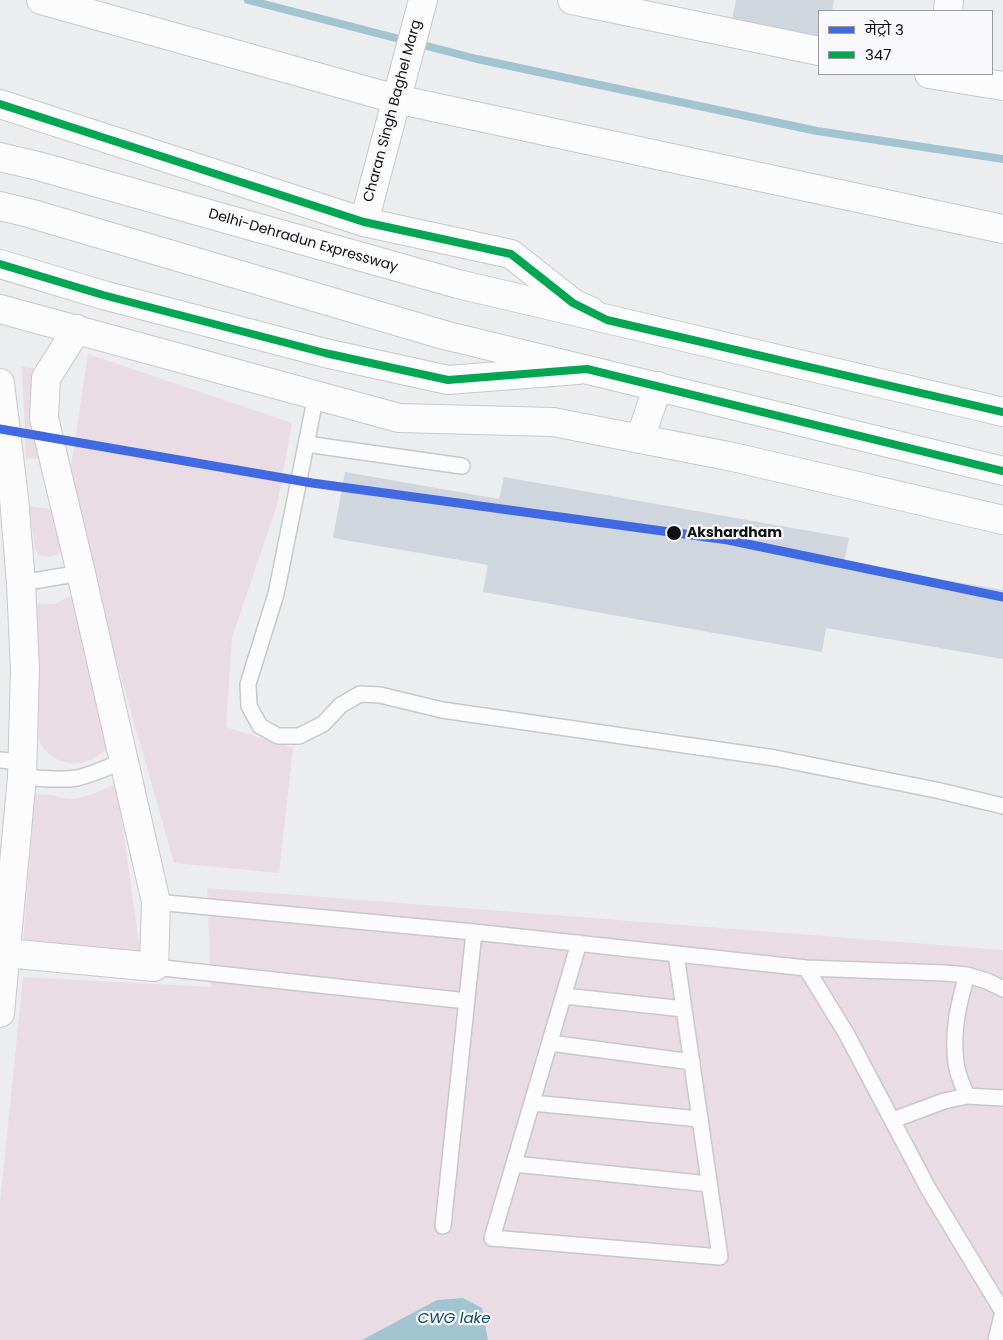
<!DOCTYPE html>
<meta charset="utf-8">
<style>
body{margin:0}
#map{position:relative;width:1003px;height:1340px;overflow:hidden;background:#ecedee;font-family:Poppins,"Noto Sans Devanagari",sans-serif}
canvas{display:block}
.legend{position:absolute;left:818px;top:10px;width:175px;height:65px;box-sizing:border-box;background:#f9f9fd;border:1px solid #9b9b9e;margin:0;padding:6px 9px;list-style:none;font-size:15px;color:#0f0f10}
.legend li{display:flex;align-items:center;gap:10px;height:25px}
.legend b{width:25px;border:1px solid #9b9b9e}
</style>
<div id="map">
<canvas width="1003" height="1340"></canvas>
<ul class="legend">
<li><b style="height:6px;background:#4169e1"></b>मेट्रो 3</li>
<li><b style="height:6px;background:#00a651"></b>347</li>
</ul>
</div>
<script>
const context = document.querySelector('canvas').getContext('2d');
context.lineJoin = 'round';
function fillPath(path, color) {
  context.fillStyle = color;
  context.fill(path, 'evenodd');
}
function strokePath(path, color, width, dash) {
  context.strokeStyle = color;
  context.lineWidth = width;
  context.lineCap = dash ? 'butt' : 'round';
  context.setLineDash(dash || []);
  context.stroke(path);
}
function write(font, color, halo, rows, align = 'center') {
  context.font = font + ' Poppins,sans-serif';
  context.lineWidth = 4.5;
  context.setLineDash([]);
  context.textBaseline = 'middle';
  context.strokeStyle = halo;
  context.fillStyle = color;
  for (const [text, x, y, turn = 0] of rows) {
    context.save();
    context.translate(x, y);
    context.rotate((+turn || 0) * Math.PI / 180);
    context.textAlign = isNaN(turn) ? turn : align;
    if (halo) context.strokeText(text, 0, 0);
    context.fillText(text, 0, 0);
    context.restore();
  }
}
fillPath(new Path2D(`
 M 88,354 L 292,423 L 277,505 L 232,638 L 226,727 L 293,748 L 279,873 L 174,863 L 74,511 L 71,466 Z
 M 22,366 L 59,373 L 52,460 L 26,458 Z
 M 29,506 L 50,509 L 63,545 L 58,554 L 49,557 L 40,556 L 35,549 Z
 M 75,594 L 110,746 C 88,769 55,771 39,741 L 34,603 L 54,604 Z
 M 111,786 L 117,786 L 140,951 L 23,942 L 35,794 L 52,795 L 61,798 L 74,799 L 93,794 Z
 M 207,888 L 1003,950 L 1003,1340 L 0,1340 L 0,1203 L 23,977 L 211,987 Z`), '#eadce5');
fillPath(new Path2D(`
 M 463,1298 L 482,1308 L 488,1340 L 362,1340 L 437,1300 Z`), '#a2c4d1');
strokePath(new Path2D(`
 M 248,0 L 477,59 L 817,131 L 1003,159`), '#a2c4d1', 8);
fillPath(new Path2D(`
 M 736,0 L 834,0 L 832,11 L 819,11 L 819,37 L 732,20 Z
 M 345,472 L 499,499 L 504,477 L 849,538 L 844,562 L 1003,590 L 1003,659 L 826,628 L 822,652 L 483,592 L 488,565 L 333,538 Z`), '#d0d6de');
const lane = new Path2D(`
 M 316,395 L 276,594 L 248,684 L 249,706 L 260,726 L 278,736 L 299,736 L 323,724 L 341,705 L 360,694 L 380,695 L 442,710 L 775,758 L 936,790 L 1003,806
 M 306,444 L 462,466
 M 21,583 L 81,573
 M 0,760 L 21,762
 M 22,777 C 40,778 59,781 77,778 C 94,774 109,767 125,760
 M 156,902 L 474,932 L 806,968 L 846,1033 L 929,1190 L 1003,1312
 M 579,943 L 492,1238 L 720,1257 L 676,954
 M 154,967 L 467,1001
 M 806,968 L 945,973 L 967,975 C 958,1005 952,1032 956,1063 C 957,1074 963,1086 967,1096
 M 967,975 L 987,981 L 1003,989
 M 564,996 L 684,1009
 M 550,1043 L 692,1062
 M 532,1103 L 700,1119
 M 893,1120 L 944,1101 L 967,1096 L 1003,1098
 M 514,1164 L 709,1184
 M 443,1226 L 474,932
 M 996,1340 L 1003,1311`);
const street = new Path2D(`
 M 41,0 L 396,99 L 1003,229
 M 572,0 L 819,51
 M 948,11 L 949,0
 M 929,74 L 1003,86
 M 364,222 L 423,0
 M 0,383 L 14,498 L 21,583 L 25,670 L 22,777 L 0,1013
 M 6,953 L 154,967 L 156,902 L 81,573 L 44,418 L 46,378 L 77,329`);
const secondary = new Path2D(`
 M 0,104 L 364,222 L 511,254 L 573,303 L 592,312
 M 0,264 L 103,295 L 325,353 L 448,380 L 578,370
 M 0,309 L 399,418 L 553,422 L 733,457 L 1003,520`);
const highway = new Path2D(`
 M 0,157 L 38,166 L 458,284 L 1003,412
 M 0,206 L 29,213 L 444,335 L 1003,471
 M 640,439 L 658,386`);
strokePath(lane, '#c8c8ca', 18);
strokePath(street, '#c8c8ca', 30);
strokePath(secondary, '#c8c8ca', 30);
strokePath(highway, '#c8c8ca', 30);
strokePath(lane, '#fcfcfc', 15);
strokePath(street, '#fcfcfc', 28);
strokePath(secondary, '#fcfcfc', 28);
strokePath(highway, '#fcfcfc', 28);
strokePath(new Path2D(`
 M 0,104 L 364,222 L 511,254 L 573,303 L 607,320 L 1003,412
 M 0,264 L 103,295 L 325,353 L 448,380 L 587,369 L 1003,471`), '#00a651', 8);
strokePath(new Path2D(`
 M 0,429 L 312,483 L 728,540 L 1003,597`), '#4169e1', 9);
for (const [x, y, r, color] of [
 [674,533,8,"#0f0f10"]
]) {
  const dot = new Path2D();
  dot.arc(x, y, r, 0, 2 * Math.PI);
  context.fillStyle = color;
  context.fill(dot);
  strokePath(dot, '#f9f9fd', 2);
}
write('14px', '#0f0f10', '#f9f9fd', [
 ["Charan Singh Baghel Marg",393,111,-75],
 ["Delhi-Dehradun Expressway",303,241,16]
]);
write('bold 14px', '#0f0f10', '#f9f9fd', [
 ["Akshardham",687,533]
], 'left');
write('italic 15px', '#074c5f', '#f9f9fd', [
 ["CWG lake",454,1319]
]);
</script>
